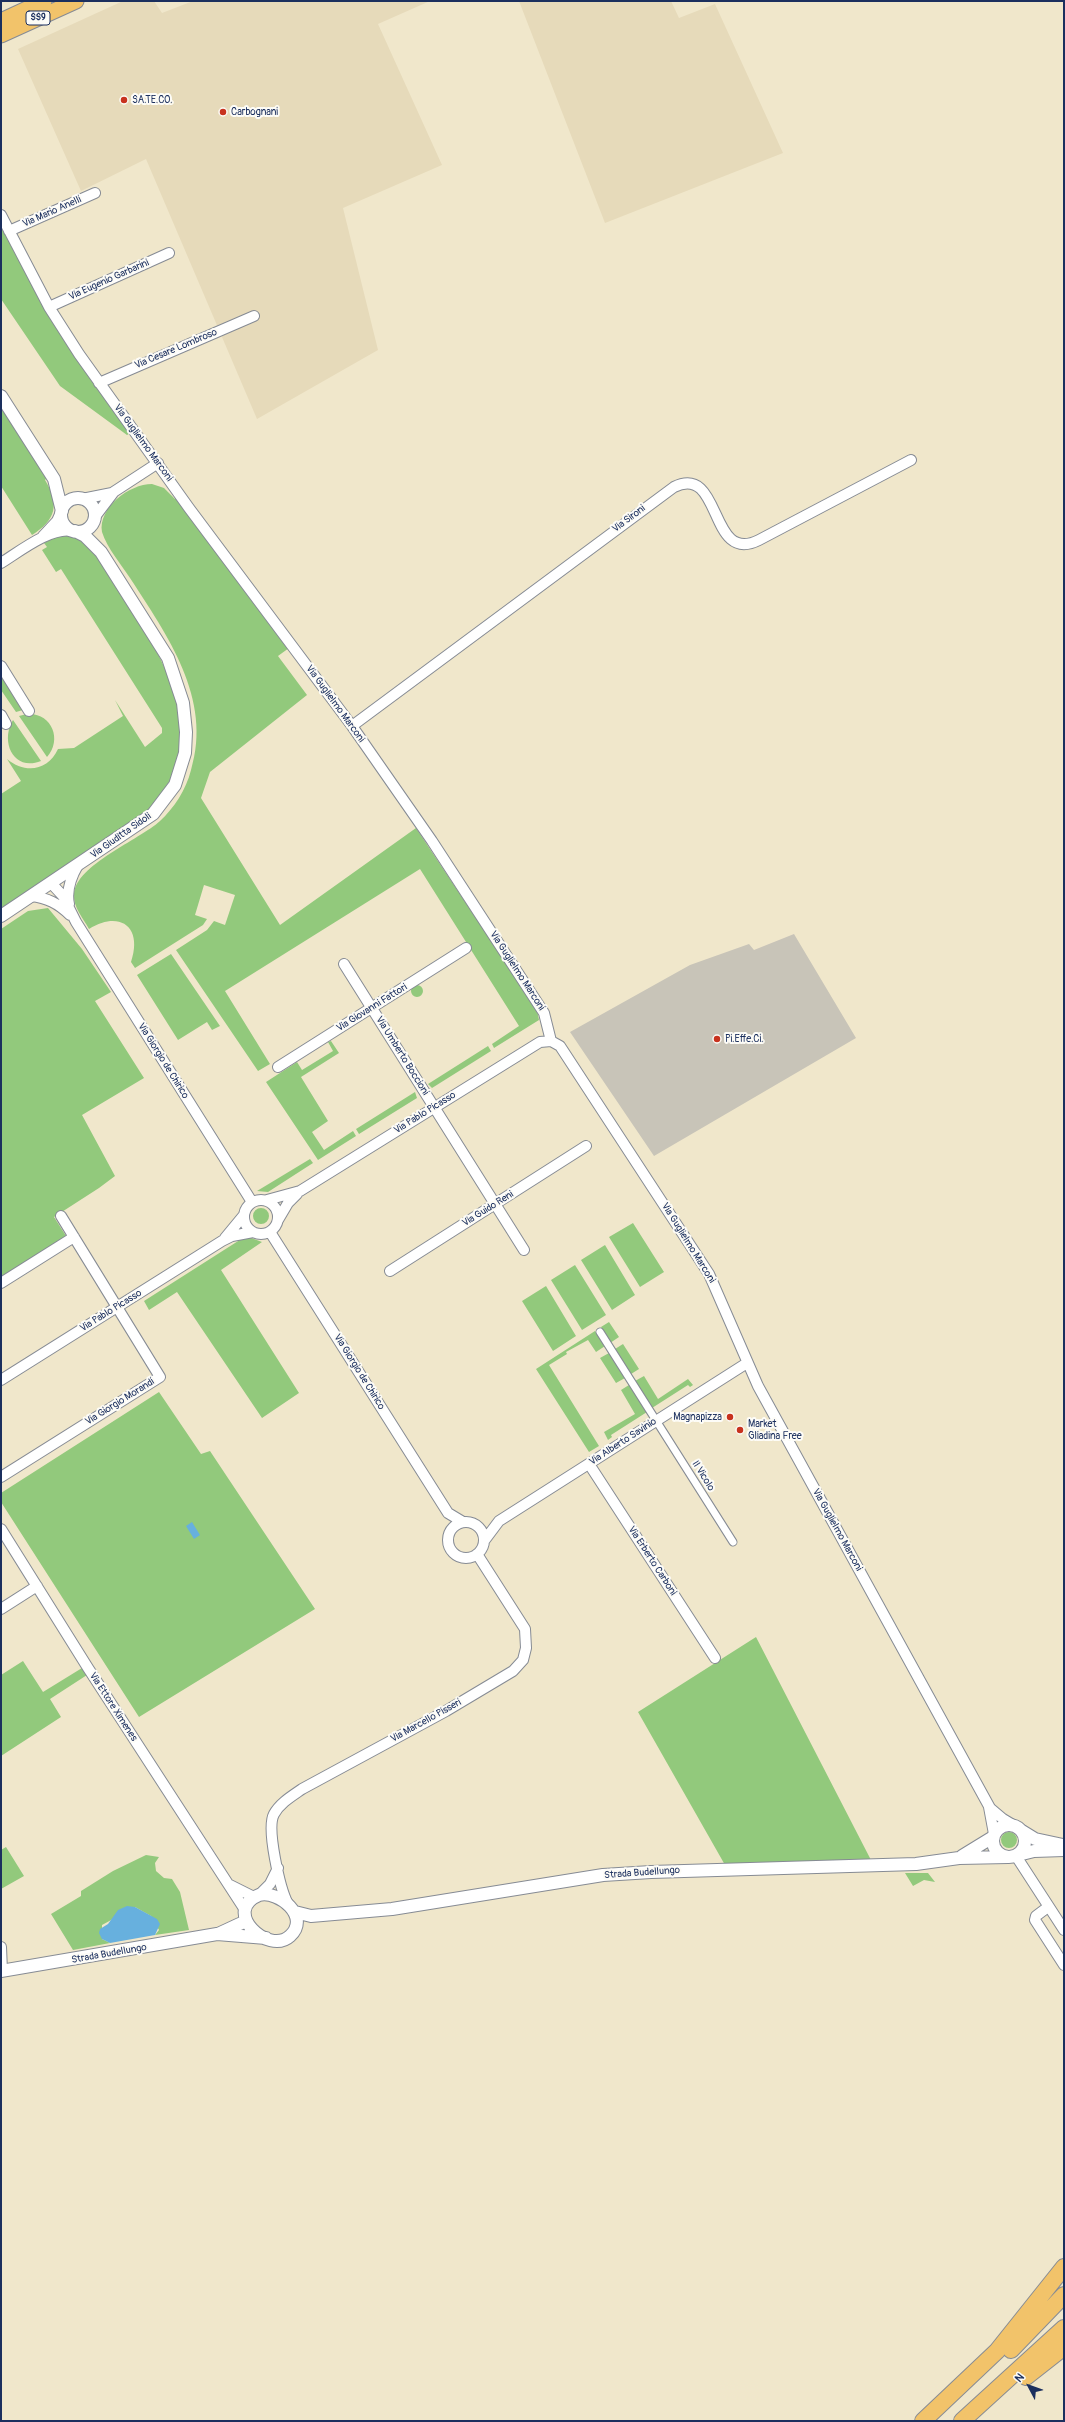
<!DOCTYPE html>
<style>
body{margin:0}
#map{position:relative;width:1065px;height:2422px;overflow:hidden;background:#f0e7cb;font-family:Pangolin,sans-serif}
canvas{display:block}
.frame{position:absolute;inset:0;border:2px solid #1b2f5e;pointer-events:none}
.north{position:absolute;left:1009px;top:2366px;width:40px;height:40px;-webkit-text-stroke:3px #fdfcf7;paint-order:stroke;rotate:311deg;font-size:11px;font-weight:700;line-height:16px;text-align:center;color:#1b2f5e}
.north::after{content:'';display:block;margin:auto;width:14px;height:18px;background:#1b2f5e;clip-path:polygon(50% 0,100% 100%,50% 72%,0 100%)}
</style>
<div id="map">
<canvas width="1065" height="2422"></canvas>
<div class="frame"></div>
<div class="north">N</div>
</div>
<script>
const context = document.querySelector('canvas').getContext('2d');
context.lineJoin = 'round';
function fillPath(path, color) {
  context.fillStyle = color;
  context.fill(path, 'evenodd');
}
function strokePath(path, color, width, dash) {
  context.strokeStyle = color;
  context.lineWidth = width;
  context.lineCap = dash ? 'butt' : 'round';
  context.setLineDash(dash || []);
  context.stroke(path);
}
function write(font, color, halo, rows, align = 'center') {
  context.font = font + ' Pangolin,sans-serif';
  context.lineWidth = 4;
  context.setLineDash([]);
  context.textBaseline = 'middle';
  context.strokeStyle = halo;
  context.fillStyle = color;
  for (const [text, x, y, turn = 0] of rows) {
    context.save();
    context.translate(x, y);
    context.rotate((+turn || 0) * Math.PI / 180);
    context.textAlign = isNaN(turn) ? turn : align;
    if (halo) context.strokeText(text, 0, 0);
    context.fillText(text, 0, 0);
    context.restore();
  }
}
fillPath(new Path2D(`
 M 123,1 L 154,1 L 162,13 L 193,1 L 430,1 L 378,24 L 442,165 L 343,208 L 378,350 L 257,419 L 146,159 L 81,191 L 18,49 Z
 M 519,1 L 671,1 L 679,18 L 715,4 L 783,153 L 605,223 Z`), '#e6daba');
fillPath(new Path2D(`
 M 794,934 L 856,1038 L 654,1156 L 570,1032 L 690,965 L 749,944 L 754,950 Z`), '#c8c4b8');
fillPath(new Path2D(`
 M 1,224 L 132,432 L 127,435 L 60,386 L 1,299 Z
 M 1,407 L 47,478 L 45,480 C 60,504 56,520 32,535 L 1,486 Z
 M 152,484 L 164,488 L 175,499 L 178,497 L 252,597 C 260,616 276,631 289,648 L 278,656 L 307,695 L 210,772 L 201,798 L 280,925 L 416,828 L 537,1010 L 539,1020 L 494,1048 L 492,1044 L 519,1026 L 420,869 L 225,991 L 270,1064 L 258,1071 L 176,950 L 207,930 L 214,921 L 225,925 L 235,895 L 204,885 L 195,915 L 207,919 L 203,925 L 135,968 L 131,962 C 143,927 120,910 89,929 C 83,918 73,907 74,894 C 76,865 139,840 160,821 C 174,808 186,790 191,770 C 213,699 167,635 130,578 C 121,564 107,548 102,532 C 98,508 129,484 152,484 Z
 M 71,535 L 90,546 C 139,622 231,729 146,813 L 1,910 L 1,794 L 21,781 L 7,759 C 25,774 48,771 58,749 L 74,748 L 123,716 L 115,700 L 145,747 L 162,733 L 162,728 L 61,569 L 56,572 L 42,550 L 47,547 L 44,543 L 57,536 Z
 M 1,676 L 23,710 L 16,712 L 1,690 Z
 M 27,714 C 51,712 63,739 47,757 L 19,716 Z
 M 13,720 L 41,761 C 13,772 0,741 13,720 Z
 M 48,908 L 82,949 L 111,992 L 95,1001 L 144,1078 L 82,1115 L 115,1176 L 99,1188 L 54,1217 L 66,1236 L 1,1277 L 1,929 L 28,911 Z
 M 171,954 L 220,1026 L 212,1030 L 207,1022 L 178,1040 L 137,975 Z
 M411 991a6 6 0 1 1 12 0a6 6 0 1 1-12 0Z
 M 331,1041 L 339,1053 L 301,1077 L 328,1121 L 312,1132 L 324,1150 L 353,1131 L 356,1136 L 318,1160 L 266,1082 L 297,1062 L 302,1070 L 333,1051 L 328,1042 Z
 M 488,1046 L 491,1051 L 432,1088 L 428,1084 Z
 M 415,1092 L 417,1098 L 359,1134 L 356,1129 Z
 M 310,1159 L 313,1163 L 268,1192 L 257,1191 Z
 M253 1216a8 8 0 1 1 16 0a8 8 0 1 1-16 0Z
 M 633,1223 L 664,1272 L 640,1287 L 609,1237 Z
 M 246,1236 L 262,1242 L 221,1270 L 299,1393 L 262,1418 L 177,1292 L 149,1310 L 144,1301 Z
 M 605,1245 L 635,1295 L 612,1310 L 581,1260 Z
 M 575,1265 L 606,1315 L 582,1330 L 551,1280 Z
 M 546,1286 L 576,1336 L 553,1351 L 522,1301 Z
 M 609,1322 L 619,1337 L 610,1343 L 601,1327 Z
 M 595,1331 L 605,1346 L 596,1352 L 588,1340 L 566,1352 L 567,1354 L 549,1365 L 599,1446 L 589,1452 L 536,1369 Z
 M 623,1344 L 639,1369 L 631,1374 L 615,1349 Z
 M 609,1353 L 625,1378 L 616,1383 L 600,1358 Z
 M 644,1376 L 658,1399 L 688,1379 L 693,1385 L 690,1387 L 688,1385 L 652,1408 L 635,1381 Z
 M 629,1385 L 647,1412 L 611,1435 L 612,1437 L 608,1440 L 604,1432 L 635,1414 L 621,1390 Z
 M 159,1392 L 201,1454 L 210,1451 L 315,1609 L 139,1717 L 1,1502 L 1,1493 Z
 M 756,1637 L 872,1862 L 725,1865 L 638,1712 Z
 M 23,1661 L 43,1692 L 82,1668 L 87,1675 L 50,1699 L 61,1717 L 1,1756 L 1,1675 Z
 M1001 1840a8 8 0 1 1 16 0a8 8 0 1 1-16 0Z
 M 6,1847 L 24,1876 L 1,1889 L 1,1850 Z
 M 146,1855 L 159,1857 L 155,1863 L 156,1871 L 164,1878 L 172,1879 L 180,1892 L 189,1930 L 155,1935 L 159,1930 L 151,1916 L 135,1907 L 102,1925 L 102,1939 L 110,1943 L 73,1950 L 51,1914 L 81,1896 L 81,1891 L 113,1871 Z
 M 905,1873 L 928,1873 L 935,1882 L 924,1880 L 913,1886 Z`), '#92c97c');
fillPath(new Path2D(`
 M 192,1522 L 200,1535 L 194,1539 L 186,1526 Z
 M 127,1906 L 135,1907 L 157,1919 L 160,1924 L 155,1935 L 110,1943 L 102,1939 L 99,1933 L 100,1929 L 108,1924 L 118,1910 Z`), '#67b0de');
const pedestrian = new Path2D(`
 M 600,1332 L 733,1542`);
const minor = new Path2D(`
 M 1,215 L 49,307 L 79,354 L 189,508 L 352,726 L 432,841 L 544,1013 L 551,1041
 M 9,231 L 95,193
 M 49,307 L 169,253
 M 99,383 L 254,316
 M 82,499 L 112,493 L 158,463
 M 94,518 L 113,493
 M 43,536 L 57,521 L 61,512
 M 1,563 C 19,552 50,527 72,531
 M 1,666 L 29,711
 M 1,715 L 6,724
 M 352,726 L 674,487 C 723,463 708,566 759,540 L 911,460
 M 51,883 L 63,896 L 76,922 L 252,1202
 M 31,896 C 47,898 58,903 70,915
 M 69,904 C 66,890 71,877 78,865
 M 344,964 L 524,1250
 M 278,1067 L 466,948
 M244 1217a17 17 0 1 1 34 0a17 17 0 1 1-34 0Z
 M 267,1200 L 300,1191 L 540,1042 L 551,1041 L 560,1046 L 709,1274 L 758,1386 L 990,1808 L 1003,1819 L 1013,1825
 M 278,1220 L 288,1203 L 297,1194
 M 270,1232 L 448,1513 L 463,1522
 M 225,1238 L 244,1215
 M 390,1271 L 586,1146
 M 1,1283 L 74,1237
 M 1,1380 L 222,1241 L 232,1236 L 253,1232
 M 589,1464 L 715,1658
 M 1,1477 L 160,1377 L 61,1216
 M448 1540a18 18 0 1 1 36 0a18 18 0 1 1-36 0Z
 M 1,1529 L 88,1668 L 245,1910
 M 484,1541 L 499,1521 L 747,1363
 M 1,1609 L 37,1586
 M 989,1807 L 994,1834
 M 1016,1856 L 1064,1930
 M 230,1885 L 254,1897
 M 259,1895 L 270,1884 L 278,1868
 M 288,1904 C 280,1889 266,1828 274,1814 C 280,1803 292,1796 302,1789 L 446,1711 L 513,1671 L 523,1660 L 526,1648 L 525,1629 L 477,1554
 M 1048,1907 L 1036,1916 L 1035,1920 L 1064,1965
 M 1,1947 L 2,1971`);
const tertiary = new Path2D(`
 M 1,396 L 54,479 L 62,511
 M61 515a17 17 0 1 1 34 0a17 17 0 1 1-34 0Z
 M 1,916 L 153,814 L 175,785 L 185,753 L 186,732 L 183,703 L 168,658 L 101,552 L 85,536 L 75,531
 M993 1841a16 16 0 1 1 32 0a16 16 0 1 1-32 0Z
 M 1022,1831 L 1035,1839 L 1063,1845
 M 1018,1855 L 1034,1851 L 1064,1850
 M 962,1856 L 993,1837
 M 259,1895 C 279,1890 311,1917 290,1936 C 268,1956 221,1911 259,1895 Z
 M 295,1912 L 311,1916 L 392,1909 L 603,1875 L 651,1872 L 916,1864 L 959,1858 L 1008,1857
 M 218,1934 L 246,1921
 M 1,1971 L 217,1934 L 266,1938`);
const primary = new Path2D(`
 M 1,21 L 44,1
 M 1,35 L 76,1`);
const trunk = new Path2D(`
 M 1011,2350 L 1064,2295
 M 1026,2377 L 1064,2347
 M 923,2421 L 997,2351 L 1064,2267
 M 962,2421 L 1064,2328`);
strokePath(pedestrian, '#868b94', 9);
strokePath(minor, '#868b94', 12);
strokePath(tertiary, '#868b94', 14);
strokePath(primary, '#868b94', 17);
strokePath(trunk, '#868b94', 18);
strokePath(pedestrian, '#fff', 7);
strokePath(minor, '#fff', 10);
strokePath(tertiary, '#fff', 12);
strokePath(primary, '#f2c36a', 15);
strokePath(trunk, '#f2c36a', 16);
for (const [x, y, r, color] of [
 [124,100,4,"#c8321e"],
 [223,112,4,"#c8321e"],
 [717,1039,4,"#c8321e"],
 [730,1417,4,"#c8321e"],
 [740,1430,4,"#c8321e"]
]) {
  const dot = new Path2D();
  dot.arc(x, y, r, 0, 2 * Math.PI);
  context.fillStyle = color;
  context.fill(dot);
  strokePath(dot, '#fdfcf7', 1.5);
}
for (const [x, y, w] of [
 [38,18,24]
]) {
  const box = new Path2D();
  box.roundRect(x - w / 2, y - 7, w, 14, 3);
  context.fillStyle = '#fdfcf7';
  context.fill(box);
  strokePath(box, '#1b2f5e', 1);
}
write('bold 9px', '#1b2f5e', null, [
 ["SS9",38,18]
]);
write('10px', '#1b2f5e', '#fdfcf7', [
 ["SA.TE.CO.",132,100],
 ["Carbognani",231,112],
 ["Pi.Effe.Ci.",725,1039],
 ["Magnapizza",722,1417,"right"],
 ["Market",748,1424],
 ["Gliadina Free",748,1436]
], 'left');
write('10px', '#1b2f5e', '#fdfcf7', [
 ["Via Mario Anelli",52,212,-24],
 ["Via Eugenio Garbarini",109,280,-24],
 ["Via Cesare Lombroso",176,349,-23],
 ["Via Guglielmo Marconi",143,443,54],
 ["Via Sironi",629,519,-37],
 ["Via Guglielmo Marconi",335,704,54],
 ["Via Giuditta Sidoli",121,836,-35],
 ["Via Guglielmo Marconi",517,971,57],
 ["Via Giovanni Fattori",372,1008,-32],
 ["Via Umberto Boccioni",402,1056,58],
 ["Via Giorgio de Chirico",163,1061,58],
 ["Via Pablo Picasso",425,1113,-32],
 ["Via Guido Reni",488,1209,-32],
 ["Via Guglielmo Marconi",688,1243,58],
 ["Via Pablo Picasso",111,1311,-32],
 ["Via Giorgio de Chirico",359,1372,58],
 ["Via Giorgio Morandi",120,1402,-32],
 ["Via Alberto Savinio",623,1442,-33],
 ["Il Vicolo",703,1476,58],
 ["Via Guglielmo Marconi",837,1530,61],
 ["Via Erberto Carboni",652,1561,57],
 ["Via Ettore Ximenes",113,1707,57],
 ["Via Marcello Pisseri",426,1721,-29],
 ["Strada Budellungo",642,1873,-4],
 ["Strada Budellungo",109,1954,-10]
]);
</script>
